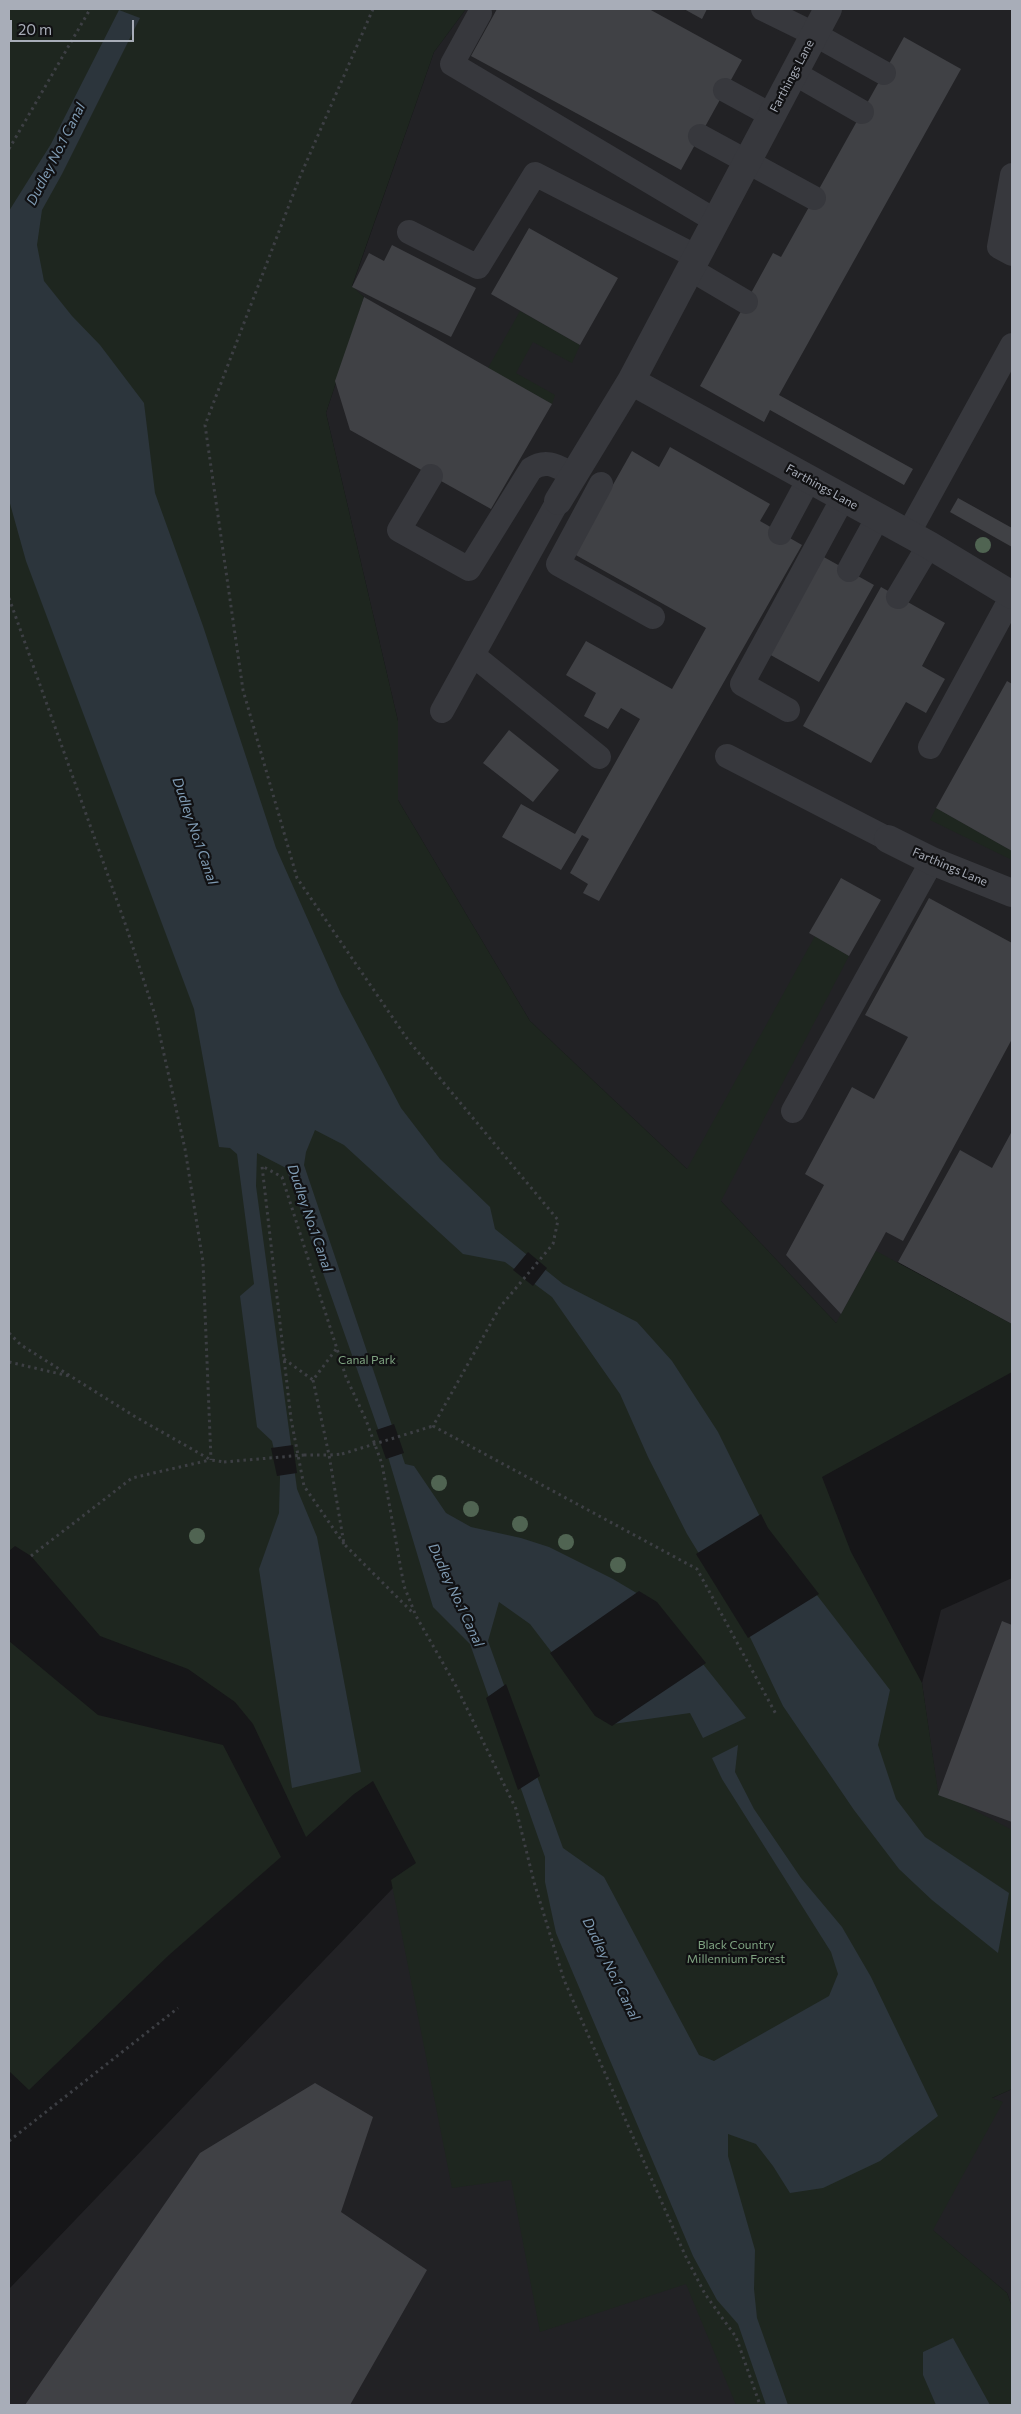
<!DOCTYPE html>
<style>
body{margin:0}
#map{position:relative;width:1021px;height:2414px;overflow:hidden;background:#161618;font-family:Commissioner,sans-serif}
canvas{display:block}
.frame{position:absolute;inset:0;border:10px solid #a8adb8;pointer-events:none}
.scale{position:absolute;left:10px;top:20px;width:124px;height:22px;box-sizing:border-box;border:2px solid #a8adb8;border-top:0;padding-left:6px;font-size:15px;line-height:18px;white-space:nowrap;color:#a8adb8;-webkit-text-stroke:4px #111113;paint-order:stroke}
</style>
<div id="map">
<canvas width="1021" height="2414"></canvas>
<div class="frame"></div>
<div class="scale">20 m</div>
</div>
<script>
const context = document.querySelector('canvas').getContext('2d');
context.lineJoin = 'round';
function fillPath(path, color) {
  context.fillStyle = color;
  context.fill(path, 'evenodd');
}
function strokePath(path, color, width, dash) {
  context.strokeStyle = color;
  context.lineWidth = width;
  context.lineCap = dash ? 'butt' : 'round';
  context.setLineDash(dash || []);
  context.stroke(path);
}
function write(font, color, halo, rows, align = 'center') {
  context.font = font + ' Commissioner,sans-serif';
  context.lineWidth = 4.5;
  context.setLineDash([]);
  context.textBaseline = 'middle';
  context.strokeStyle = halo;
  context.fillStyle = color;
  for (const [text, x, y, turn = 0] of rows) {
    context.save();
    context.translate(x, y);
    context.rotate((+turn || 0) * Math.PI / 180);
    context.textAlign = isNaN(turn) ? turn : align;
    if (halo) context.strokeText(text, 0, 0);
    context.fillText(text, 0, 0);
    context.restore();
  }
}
fillPath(new Path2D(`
 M 466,9 L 1012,9 L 1012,1324 L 898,1262 L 836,1323 L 721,1201 L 530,1021 L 398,800 L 398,721 L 326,413 L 364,297 L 352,287 L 434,52 Z
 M 1012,1578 L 1012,1839 L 938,1795 L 922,1683 L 941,1610 Z
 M 416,1864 L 564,1980 L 760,2405 L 9,2405 L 9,2289 Z
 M 1012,2089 L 1012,2307 L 1007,2293 L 929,2227 L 990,2099 Z`), '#222225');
fillPath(new Path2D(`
 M 9,9 L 466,9 L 434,52 L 352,286 L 364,297 L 326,413 L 398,721 L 398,800 L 530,1021 L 687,1169 L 815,936 L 849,956 L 721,1201 L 836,1323 L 876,1251 L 1012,1324 L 1012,1372 L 822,1477 L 851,1552 L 922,1683 L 938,1791 L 1012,1830 L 1012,2089 L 992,2098 L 1003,2102 L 933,2230 L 1007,2293 L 1012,2307 L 1012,2405 L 736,2405 L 686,2284 L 540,2332 L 511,2180 L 452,2188 L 391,1880 L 416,1863 L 373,1781 L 354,1794 L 306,1837 L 253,1724 L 235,1702 L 188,1669 L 100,1636 L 31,1556 L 15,1546 L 9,1551 Z
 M 520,311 L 580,345 L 572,363 L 533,342 L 516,373 L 555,395 L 552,404 L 488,368 Z
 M 936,808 L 1012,851 L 1012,860 L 930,820 Z
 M 9,1641 L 98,1715 L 223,1745 L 281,1857 L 169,1955 L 29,2090 L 9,2071 Z`), '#1e261f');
fillPath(new Path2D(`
 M 119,10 L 140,18 L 62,174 L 42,210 L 37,245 L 44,281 L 72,316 L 100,345 L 144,403 L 155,493 L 203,626 L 276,848 L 341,994 L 401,1108 L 440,1159 L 490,1207 L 495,1229 L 563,1284 L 637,1322 L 672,1361 L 718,1432 L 766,1529 L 890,1690 L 878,1745 L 896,1799 L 925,1837 L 1009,1893 L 998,1953 L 932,1900 L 899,1869 L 854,1810 L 783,1706 L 749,1635 L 687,1534 L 648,1457 L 620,1394 L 552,1297 L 505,1262 L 463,1254 L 344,1145 L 315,1130 L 306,1152 L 304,1165 L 405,1464 L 414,1466 L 446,1513 L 471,1527 L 521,1538 L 549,1547 L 613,1579 L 655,1604 L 746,1718 L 703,1738 L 690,1713 L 613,1724 L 563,1667 L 530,1624 L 499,1602 L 488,1641 L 563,1848 L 604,1877 L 699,2055 L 714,2061 L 829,1996 L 838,1974 L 831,1952 L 722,1779 L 712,1758 L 738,1745 L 735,1772 L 754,1809 L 801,1878 L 842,1927 L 871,1977 L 938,2116 L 880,2161 L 823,2188 L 790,2193 L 773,2166 L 756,2144 L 728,2134 L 728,2156 L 755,2250 L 754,2289 L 757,2318 L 788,2405 L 766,2405 L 738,2324 L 717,2300 L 693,2256 L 556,1933 L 545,1882 L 545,1857 L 470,1644 L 433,1607 L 389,1460 L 286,1168 L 257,1153 L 256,1186 L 297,1489 L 317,1537 L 361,1772 L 292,1788 L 259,1569 L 279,1513 L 280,1477 L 272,1441 L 257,1427 L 240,1296 L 254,1284 L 237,1154 L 230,1148 L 219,1147 L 194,1009 L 26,561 L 9,500 L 9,211 L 51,144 Z
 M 953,2338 L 990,2405 L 936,2405 L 923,2375 L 923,2352 Z`), '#2c353c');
fillPath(new Path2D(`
 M 528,1252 L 547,1268 L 533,1286 L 513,1270 Z
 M 394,1424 L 404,1453 L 386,1459 L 376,1430 Z
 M 293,1445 L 297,1473 L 277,1476 L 271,1448 Z
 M 761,1514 L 768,1528 L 819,1594 L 748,1638 L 696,1554 Z
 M 639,1591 L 657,1602 L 706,1663 L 612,1726 L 595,1716 L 550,1653 Z
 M 506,1684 L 540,1776 L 518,1790 L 486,1698 Z`), '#161618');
fillPath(new Path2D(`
 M 497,9 L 649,9 L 742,60 L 681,170 L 471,56 Z
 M 684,9 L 707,9 L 702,19 Z
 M 904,37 L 961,69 L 779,395 L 913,469 L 904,485 L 770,410 L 764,422 L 700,386 L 773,253 L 781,257 Z
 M 529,228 L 618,278 L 580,345 L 491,294 Z
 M 392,245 L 476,288 L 451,337 L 352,287 L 369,253 L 384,261 Z
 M 364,297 L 552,404 L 491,509 L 350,430 L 335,381 Z
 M 670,447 L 770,504 L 760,521 L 802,545 L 599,901 L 583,893 L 588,884 L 570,873 L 589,839 L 582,835 L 561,870 L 502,837 L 521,804 L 575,834 L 640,719 L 621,708 L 608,729 L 584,716 L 596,693 L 566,675 L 586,641 L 672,689 L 706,628 L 574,554 L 632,451 L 659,467 Z
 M 958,498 L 1012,528 L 1012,547 L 950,512 Z
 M 822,556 L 874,585 L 819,682 L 767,653 Z
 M 881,587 L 945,623 L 922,666 L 945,679 L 926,713 L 906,702 L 871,763 L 803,726 Z
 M 1007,681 L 1012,684 L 1012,851 L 936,808 Z
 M 509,730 L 559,770 L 533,802 L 483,763 Z
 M 841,878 L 881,900 L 849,956 L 809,933 Z
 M 929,898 L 1012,943 L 1012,1039 L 903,1241 L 886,1232 L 841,1314 L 786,1255 L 824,1185 L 805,1174 L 852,1087 L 874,1099 L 908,1037 L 865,1015 Z
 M 1012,1131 L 1012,1324 L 898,1262 L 960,1150 L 992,1168 Z
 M 1002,1621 L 1012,1625 L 1012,1822 L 938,1795 Z
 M 315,2083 L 373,2117 L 341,2212 L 427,2270 L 350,2405 L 25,2405 L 200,2153 Z`), '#404145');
strokePath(new Path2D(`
 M 373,9 L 299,179 L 205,425 L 243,690 L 297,878 L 408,1040 L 558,1220 L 553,1244 L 500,1307 L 433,1426 L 697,1569 L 777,1716
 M 9,149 L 89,11
 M 9,598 L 126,926 L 156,1018 L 185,1149 L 203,1262 L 211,1460
 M 9,1333 L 21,1345 L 134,1416 L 211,1460 L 224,1462
 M 284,1359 L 313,1380 L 337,1348
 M 9,1362 L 69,1376
 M 313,1380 L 329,1455 L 342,1454
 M 304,1455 L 329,1455 L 344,1544 L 414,1614
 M 344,1544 L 304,1486 L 291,1419 L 262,1166 L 282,1177 L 346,1377 L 366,1420 L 382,1464 L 404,1586 L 416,1616 L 456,1686 L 516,1809 L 534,1882 L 564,1980 L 685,2255 L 705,2294 L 736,2337 L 760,2405
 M 31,1556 L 132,1478 L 210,1460
 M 9,2141 L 178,2008`), '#3d3f44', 3, [2.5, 4]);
strokePath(new Path2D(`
 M 763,9 L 814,34 L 884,73
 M 480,13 L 452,64 L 716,221
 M 794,73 L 862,112
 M 725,90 L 771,115
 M 700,136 L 814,198
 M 1012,175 L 999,247 L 1012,254
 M 409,232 L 478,267 L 535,174 L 697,257
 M 690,269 L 746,302
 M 431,476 L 399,530 L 469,569 L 531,469 C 547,458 558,467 574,475
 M 601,484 L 558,564 L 653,617
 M 780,533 L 809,479
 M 908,534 L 1012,345
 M 849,570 L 878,517
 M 898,597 L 929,545
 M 473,655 L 599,757
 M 788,710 L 742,684 L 843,498
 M 442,711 L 558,501
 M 930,747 L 1012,596
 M 727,756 L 888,839
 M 793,1111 L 932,861`), '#37383d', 24);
strokePath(new Path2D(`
 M 828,9 L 631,381 L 929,545 L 1012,595
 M 558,501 L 631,381
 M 888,839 L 932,861 L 1012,893`), '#37383d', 28);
strokePath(new Path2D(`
 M 342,1454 L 433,1426
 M 224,1462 L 304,1455`), '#3d3f44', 3, [2.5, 4]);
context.fillStyle = '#506452';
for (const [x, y] of [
 [983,545],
 [439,1483],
 [471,1509],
 [520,1524],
 [197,1536],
 [566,1542],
 [618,1565]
]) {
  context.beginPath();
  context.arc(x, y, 8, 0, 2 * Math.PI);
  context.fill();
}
write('12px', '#a8adb8', '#111113', [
 ["Farthings Lane",792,76,-62],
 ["Farthings Lane",822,487,29],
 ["Farthings Lane",950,867,23]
]);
write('12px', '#7fa381', '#111113', [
 ["Canal Park",367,1360],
 ["Black Country",736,1945],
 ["Millennium Forest",736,1959]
]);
write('italic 14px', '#7f9bb3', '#111113', [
 ["Dudley No.1 Canal",56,154,-63],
 ["Dudley No.1 Canal",195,831,71],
 ["Dudley No.1 Canal",310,1218,71],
 ["Dudley No.1 Canal",456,1595,65],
 ["Dudley No.1 Canal",611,1969,64]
]);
</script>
